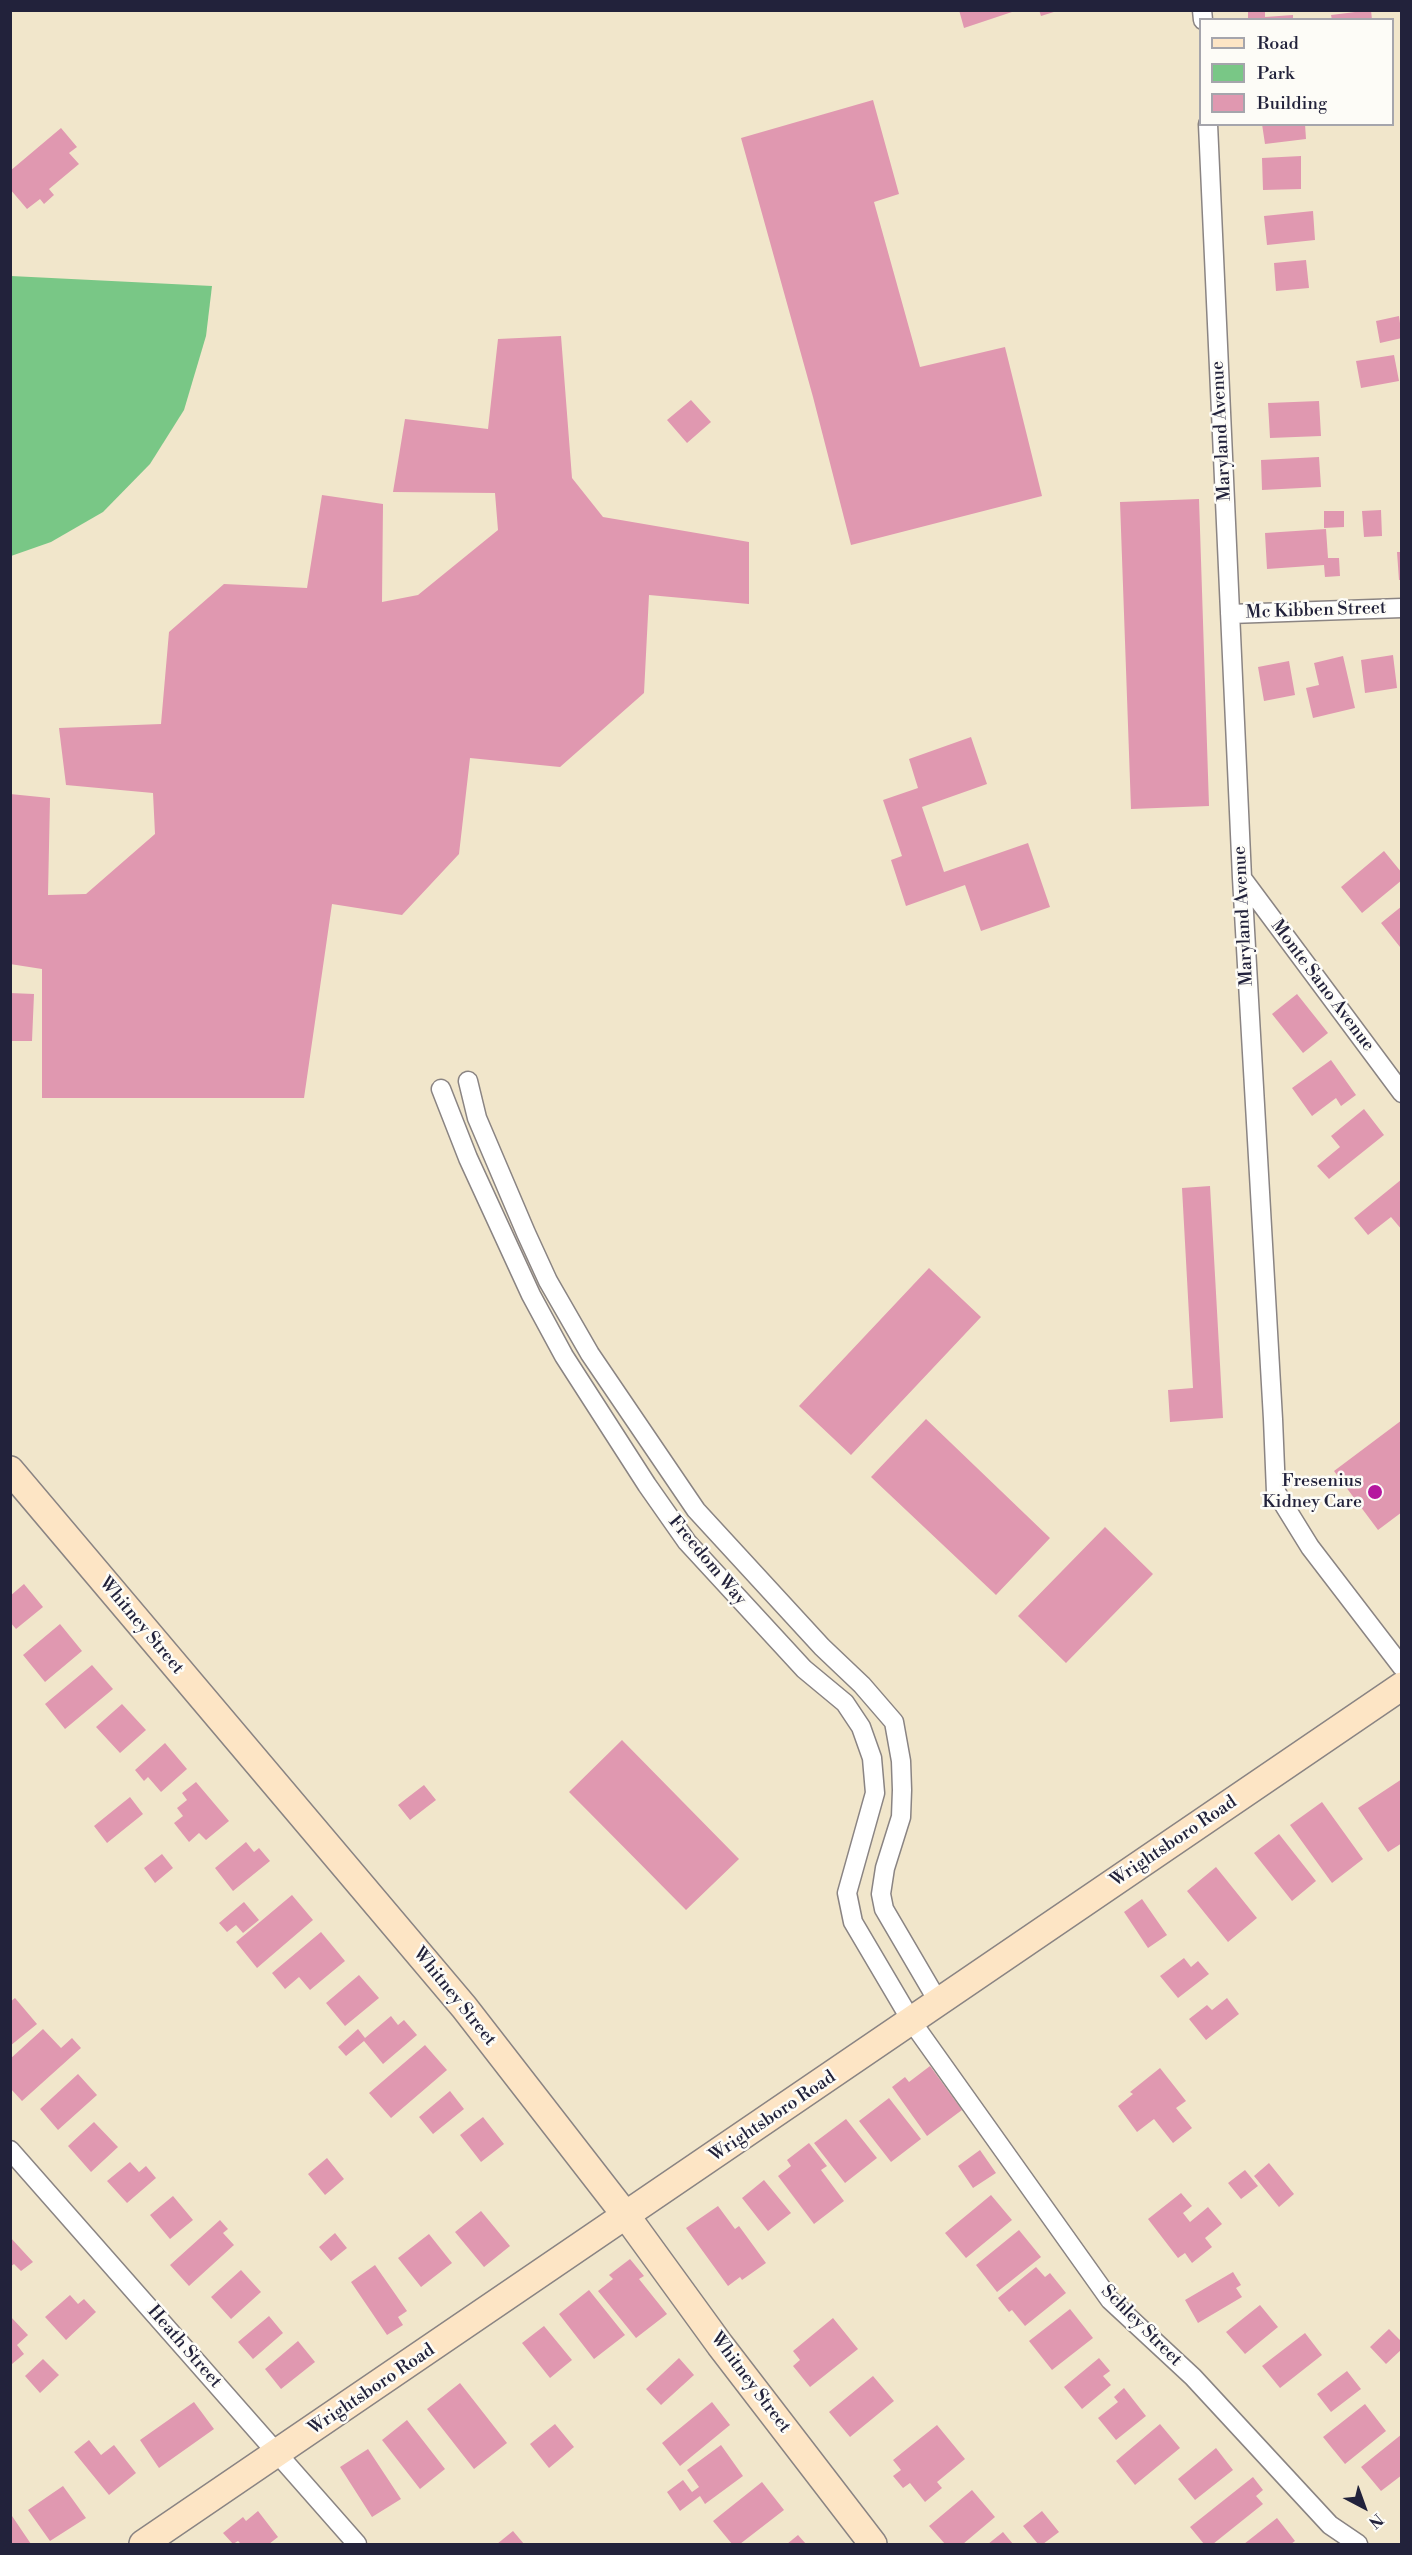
<!DOCTYPE html>
<style>
body{margin:0}
#map{position:relative;width:1412px;height:2555px;overflow:hidden;background:#f1e6cb;font-family:"Libre Bodoni",serif}
canvas{display:block}
.frame{position:absolute;inset:0;border:12px solid #22223b;pointer-events:none}
.legend{position:absolute;left:1199px;top:18px;width:195px;height:108px;box-sizing:border-box;background:#fdfcf7;border:2px solid #a5a5ac;margin:0;padding:8px 10px;list-style:none;font-size:18px;color:#22223b}
.legend li{display:flex;align-items:center;gap:12px;height:30px}
.legend b{width:30px;border:2px solid #a5a5ac}
.north{position:absolute;left:1334px;top:2477px;width:60px;height:60px;-webkit-text-stroke:4px #fdfcf7;paint-order:stroke;rotate:139deg;font-size:16px;font-weight:700;line-height:24px;text-align:center;color:#22223b}
.north::after{content:'';display:block;margin:auto;width:21px;height:27px;background:#22223b;clip-path:polygon(50% 0,100% 100%,50% 72%,0 100%)}
</style>
<div id="map">
<canvas width="1412" height="2555"></canvas>
<div class="frame"></div>
<ul class="legend">
<li><b style="height:8px;background:#fde5c5"></b>Road</li>
<li><b style="height:16px;background:#79c786"></b>Park</li>
<li><b style="height:16px;background:#e098b0"></b>Building</li>
</ul>
<div class="north">N</div>
</div>
<script>
const context = document.querySelector('canvas').getContext('2d');
context.lineJoin = 'round';
function fillPath(path, color) {
  context.fillStyle = color;
  context.fill(path, 'evenodd');
}
function strokePath(path, color, width, dash) {
  context.strokeStyle = color;
  context.lineWidth = width;
  context.lineCap = dash ? 'butt' : 'round';
  context.setLineDash(dash || []);
  context.stroke(path);
}
function write(font, color, halo, rows, align = 'center') {
  context.font = font + ' "Libre Bodoni",serif';
  context.lineWidth = 5;
  context.setLineDash([]);
  context.textBaseline = 'middle';
  context.strokeStyle = halo;
  context.fillStyle = color;
  for (const [text, x, y, turn = 0] of rows) {
    context.save();
    context.translate(x, y);
    context.rotate((+turn || 0) * Math.PI / 180);
    context.textAlign = isNaN(turn) ? turn : align;
    if (halo) context.strokeText(text, 0, 0);
    context.fillText(text, 0, 0);
    context.restore();
  }
}
fillPath(new Path2D(`
 M 11,276 L 212,286 L 206,336 L 184,410 L 150,464 L 103,512 L 51,542 L 11,556 Z`), '#79c786');
fillPath(new Path2D(`
 M 959,10 L 1015,10 L 1015,11 L 964,28 Z
 M 1039,10 L 1057,10 L 1057,11 L 1041,16 Z
 M 1265,10 L 1265,17 L 1293,15 L 1293,20 L 1248,20 L 1248,11 Z
 M 1371,10 L 1372,20 L 1332,20 L 1331,15 Z
 M 873,100 L 899,194 L 874,202 L 920,367 L 1005,347 L 1042,496 L 851,545 L 813,397 L 741,138 Z
 M 1262,124 L 1305,124 L 1306,139 L 1265,144 Z
 M 61,128 L 77,147 L 69,153 L 79,164 L 49,189 L 54,195 L 44,204 L 40,199 L 27,209 L 10,189 L 10,171 Z
 M 1301,156 L 1301,189 L 1263,190 L 1262,158 Z
 M 1313,211 L 1315,240 L 1267,245 L 1264,216 Z
 M 1306,260 L 1309,288 L 1276,291 L 1274,263 Z
 M 1399,316 L 1402,338 L 1380,343 L 1376,321 Z
 M 561,336 L 572,478 L 603,517 L 749,542 L 749,604 L 649,595 L 644,693 L 560,767 L 470,758 L 459,854 L 402,915 L 332,904 L 304,1098 L 42,1098 L 42,969 L 10,964 L 10,794 L 50,798 L 48,895 L 86,894 L 155,834 L 153,793 L 66,785 L 59,728 L 161,724 L 169,632 L 224,584 L 307,588 L 322,495 L 383,504 L 382,602 L 418,595 L 498,530 L 495,493 L 393,492 L 405,419 L 488,429 L 498,339 Z
 M 1394,355 L 1399,381 L 1361,388 L 1356,361 Z
 M 691,400 L 711,422 L 687,443 L 667,420 Z
 M 1319,401 L 1321,436 L 1270,438 L 1268,403 Z
 M 1319,457 L 1321,487 L 1262,490 L 1261,460 Z
 M 1199,499 L 1209,806 L 1131,809 L 1120,502 Z
 M 1381,510 L 1382,536 L 1364,537 L 1362,511 Z
 M 1324,511 L 1344,511 L 1344,527 L 1324,528 Z
 M 1326,529 L 1328,558 L 1339,558 L 1340,576 L 1325,577 L 1324,565 L 1267,569 L 1265,533 Z
 M 1397,552 L 1402,552 L 1402,580 L 1399,580 Z
 M 1393,655 L 1397,688 L 1365,693 L 1361,660 Z
 M 1343,656 L 1355,708 L 1313,718 L 1306,688 L 1319,685 L 1314,663 Z
 M 1289,661 L 1295,695 L 1264,701 L 1258,667 Z
 M 971,737 L 987,784 L 922,807 L 944,872 L 1028,843 L 1050,907 L 981,931 L 965,885 L 906,906 L 891,860 L 902,856 L 883,800 L 918,788 L 909,759 Z
 M 1384,851 L 1402,873 L 1402,880 L 1362,913 L 1341,887 Z
 M 1402,906 L 1402,946 L 1400,947 L 1381,923 Z
 M 10,993 L 34,994 L 32,1041 L 10,1041 Z
 M 1297,994 L 1328,1033 L 1303,1053 L 1272,1014 Z
 M 1331,1060 L 1356,1095 L 1341,1106 L 1336,1098 L 1312,1116 L 1292,1088 Z
 M 1364,1109 L 1384,1135 L 1329,1179 L 1317,1166 L 1340,1147 L 1331,1136 Z
 M 1402,1179 L 1402,1230 L 1391,1217 L 1368,1235 L 1354,1218 Z
 M 1210,1186 L 1223,1418 L 1170,1422 L 1168,1390 L 1193,1388 L 1182,1188 Z
 M 929,1268 L 981,1317 L 851,1455 L 799,1406 Z
 M 926,1419 L 1050,1538 L 996,1595 L 871,1477 Z
 M 1402,1420 L 1402,1512 L 1378,1530 L 1334,1471 Z
 M 1105,1527 L 1153,1574 L 1066,1663 L 1018,1616 Z
 M 24,1584 L 43,1607 L 16,1629 L 10,1622 L 10,1596 Z
 M 60,1624 L 82,1651 L 45,1682 L 23,1655 Z
 M 92,1665 L 113,1689 L 65,1729 L 45,1704 Z
 M 122,1704 L 146,1730 L 120,1753 L 96,1727 Z
 M 622,1740 L 739,1859 L 686,1910 L 569,1792 Z
 M 165,1743 L 187,1769 L 161,1792 L 148,1777 L 144,1781 L 135,1770 Z
 M 1402,1779 L 1402,1843 L 1388,1852 L 1358,1808 Z
 M 196,1782 L 229,1821 L 206,1840 L 199,1833 L 189,1842 L 174,1823 L 183,1816 L 177,1808 L 187,1800 L 182,1793 Z
 M 424,1785 L 436,1800 L 410,1820 L 398,1805 Z
 M 130,1797 L 143,1814 L 107,1843 L 94,1826 Z
 M 1322,1802 L 1363,1859 L 1332,1883 L 1290,1825 Z
 M 1279,1834 L 1316,1881 L 1292,1901 L 1254,1853 Z
 M 246,1842 L 254,1852 L 259,1848 L 270,1861 L 233,1891 L 215,1868 Z
 M 162,1854 L 173,1868 L 155,1883 L 144,1868 Z
 M 1216,1867 L 1257,1918 L 1228,1942 L 1187,1891 Z
 M 292,1895 L 313,1920 L 257,1968 L 236,1942 Z
 M 1142,1899 L 1167,1935 L 1148,1948 L 1124,1912 Z
 M 244,1902 L 259,1920 L 243,1933 L 236,1925 L 227,1932 L 219,1923 Z
 M 321,1932 L 345,1961 L 310,1990 L 299,1977 L 285,1989 L 272,1973 Z
 M 1184,1958 L 1191,1967 L 1198,1961 L 1209,1974 L 1178,1998 L 1160,1976 Z
 M 359,1975 L 379,1998 L 345,2026 L 326,2003 Z
 M 15,1998 L 37,2024 L 10,2046 L 10,2002 Z
 M 1227,1998 L 1239,2014 L 1206,2040 L 1189,2019 L 1207,2005 L 1212,2010 Z
 M 391,2016 L 398,2025 L 404,2020 L 417,2035 L 383,2064 L 364,2041 L 346,2056 L 338,2047 L 358,2029 L 365,2038 Z
 M 43,2029 L 61,2048 L 72,2038 L 81,2048 L 22,2101 L 10,2088 L 10,2059 Z
 M 425,2045 L 447,2070 L 391,2118 L 369,2093 Z
 M 930,2066 L 962,2110 L 927,2136 L 892,2087 L 905,2077 L 909,2082 Z
 M 1160,2068 L 1186,2101 L 1176,2108 L 1192,2128 L 1173,2143 L 1154,2119 L 1137,2132 L 1118,2106 L 1133,2094 L 1130,2092 Z
 M 78,2074 L 97,2095 L 58,2130 L 40,2109 Z
 M 450,2091 L 464,2109 L 433,2134 L 419,2117 Z
 M 889,2098 L 921,2139 L 891,2162 L 859,2121 Z
 M 483,2117 L 504,2144 L 481,2162 L 460,2135 Z
 M 846,2119 L 877,2158 L 845,2183 L 814,2143 Z
 M 94,2122 L 118,2147 L 91,2172 L 68,2146 Z
 M 809,2143 L 827,2166 L 821,2170 L 844,2201 L 814,2224 L 778,2176 L 791,2166 L 787,2160 Z
 M 980,2150 L 996,2173 L 973,2188 L 958,2166 Z
 M 327,2158 L 344,2179 L 325,2195 L 308,2174 Z
 M 130,2162 L 139,2172 L 146,2166 L 156,2178 L 127,2203 L 107,2181 Z
 M 1269,2163 L 1294,2194 L 1279,2207 L 1254,2176 Z
 M 1245,2170 L 1258,2186 L 1241,2199 L 1228,2183 Z
 M 764,2180 L 791,2213 L 768,2231 L 742,2198 Z
 M 1181,2193 L 1192,2206 L 1183,2213 L 1190,2222 L 1208,2207 L 1222,2224 L 1205,2238 L 1212,2247 L 1192,2263 L 1185,2253 L 1178,2258 L 1148,2219 Z
 M 991,2195 L 1012,2220 L 966,2258 L 945,2233 Z
 M 173,2196 L 193,2220 L 170,2239 L 150,2215 Z
 M 718,2206 L 735,2229 L 739,2226 L 766,2263 L 742,2280 L 740,2277 L 728,2286 L 686,2228 Z
 M 481,2211 L 510,2246 L 484,2267 L 455,2232 Z
 M 220,2220 L 228,2229 L 223,2233 L 234,2245 L 189,2286 L 170,2265 Z
 M 1019,2230 L 1041,2257 L 997,2292 L 976,2265 Z
 M 335,2233 L 347,2248 L 331,2261 L 319,2247 Z
 M 429,2234 L 452,2263 L 421,2287 L 398,2258 Z
 M 10,2237 L 33,2262 L 21,2271 L 14,2264 L 10,2267 Z
 M 630,2259 L 644,2276 L 639,2279 L 667,2314 L 636,2338 L 598,2291 L 613,2279 L 609,2275 Z
 M 375,2265 L 407,2311 L 398,2317 L 403,2325 L 387,2335 L 351,2282 Z
 M 1036,2267 L 1045,2277 L 1050,2273 L 1066,2293 L 1025,2326 L 1012,2310 L 1009,2312 L 998,2298 Z
 M 241,2270 L 261,2292 L 231,2319 L 211,2297 Z
 M 1233,2272 L 1241,2285 L 1236,2288 L 1242,2297 L 1198,2323 L 1185,2300 Z
 M 589,2290 L 625,2335 L 594,2359 L 559,2314 Z
 M 70,2295 L 78,2304 L 84,2299 L 96,2312 L 66,2340 L 45,2317 Z
 M 1260,2305 L 1278,2327 L 1245,2354 L 1226,2332 Z
 M 1070,2309 L 1093,2338 L 1052,2370 L 1029,2341 Z
 M 10,2316 L 28,2335 L 17,2345 L 24,2354 L 12,2364 L 10,2362 Z
 M 269,2316 L 283,2333 L 253,2359 L 238,2342 Z
 M 833,2318 L 858,2349 L 810,2387 L 793,2366 L 800,2360 L 793,2351 Z
 M 544,2326 L 572,2360 L 550,2378 L 522,2343 Z
 M 1389,2329 L 1402,2342 L 1402,2349 L 1386,2364 L 1370,2347 Z
 M 1305,2333 L 1322,2355 L 1280,2388 L 1262,2366 Z
 M 298,2341 L 315,2362 L 281,2389 L 265,2369 Z
 M 679,2358 L 694,2375 L 661,2405 L 646,2389 Z
 M 1099,2358 L 1110,2371 L 1103,2376 L 1111,2385 L 1082,2409 L 1064,2387 Z
 M 43,2359 L 59,2375 L 40,2393 L 25,2376 Z
 M 1347,2371 L 1361,2389 L 1331,2412 L 1317,2394 Z
 M 873,2376 L 894,2401 L 850,2437 L 829,2412 Z
 M 460,2383 L 507,2443 L 474,2469 L 427,2409 Z
 M 1124,2388 L 1146,2416 L 1116,2440 L 1098,2418 L 1118,2402 L 1114,2397 Z
 M 194,2402 L 214,2429 L 159,2468 L 140,2440 Z
 M 712,2402 L 730,2425 L 680,2466 L 662,2443 Z
 M 1365,2404 L 1386,2431 L 1345,2464 L 1323,2437 Z
 M 407,2420 L 445,2469 L 420,2489 L 382,2440 Z
 M 555,2424 L 574,2447 L 549,2468 L 530,2444 Z
 M 1160,2424 L 1180,2448 L 1135,2485 L 1116,2461 Z
 M 937,2425 L 965,2459 L 937,2482 L 942,2488 L 925,2502 L 910,2483 L 903,2488 L 893,2476 L 901,2470 L 893,2460 Z
 M 1402,2434 L 1402,2475 L 1381,2491 L 1361,2467 Z
 M 89,2440 L 101,2455 L 114,2445 L 136,2473 L 109,2495 L 74,2452 Z
 M 721,2445 L 743,2476 L 705,2504 L 700,2496 L 680,2511 L 667,2492 L 683,2480 L 692,2492 L 699,2487 L 687,2470 Z
 M 1216,2448 L 1233,2470 L 1195,2500 L 1178,2479 Z
 M 368,2449 L 401,2499 L 372,2517 L 340,2467 Z
 M 1253,2477 L 1263,2490 L 1256,2496 L 1263,2504 L 1213,2544 L 1204,2544 L 1190,2527 Z
 M 762,2482 L 784,2510 L 740,2544 L 732,2544 L 713,2521 Z
 M 63,2486 L 86,2518 L 50,2541 L 28,2510 Z
 M 972,2490 L 995,2517 L 963,2544 L 945,2544 L 929,2526 Z
 M 258,2511 L 278,2537 L 269,2544 L 241,2544 L 238,2541 L 233,2544 L 223,2533 L 243,2517 L 246,2521 Z
 M 1042,2511 L 1059,2532 L 1043,2544 L 1038,2544 L 1023,2526 Z
 M 10,2513 L 31,2544 L 10,2544 Z
 M 1277,2518 L 1295,2541 L 1291,2544 L 1244,2544 Z
 M 513,2531 L 524,2544 L 497,2544 Z
 M 1003,2532 L 1013,2544 L 988,2544 Z
 M 798,2535 L 806,2544 L 787,2544 Z`), '#e098b0');
const street = new Path2D(`
 M 1202,10 L 1203,20
 M 1208,124 L 1242,878 L 1273,1419 L 1276,1492 L 1310,1547 L 1402,1667
 M 1230,614 L 1402,608
 M 1242,878 L 1402,1093
 M 468,1081 L 477,1118 L 526,1233 L 548,1281 L 590,1354 L 696,1510 L 822,1647 L 862,1685 L 894,1722 L 901,1761 L 902,1790 L 901,1817 L 885,1868 L 881,1894 L 884,1909 L 939,2003
 M 441,1089 L 468,1158 L 531,1295 L 564,1356 L 647,1485 L 687,1542 L 804,1669 L 845,1703 L 861,1727 L 872,1758 L 875,1793 L 847,1893 L 853,1922 L 912,2022 L 1110,2300 L 1193,2377 L 1330,2525 L 1358,2544
 M 10,2150 L 357,2544`);
const secondary = new Path2D(`
 M 10,1470 L 464,2007 L 627,2217 L 720,2345 L 873,2544
 M 143,2544 L 1402,1686`);
strokePath(street, '#8a8483', 21);
strokePath(secondary, '#8a8483', 30);
strokePath(street, '#fff', 18);
strokePath(secondary, '#fde5c5', 27);
for (const [x, y, r, color] of [
 [1375,1492,8,"#b5179e"]
]) {
  const dot = new Path2D();
  dot.arc(x, y, r, 0, 2 * Math.PI);
  context.fillStyle = color;
  context.fill(dot);
  strokePath(dot, '#fdfcf7', 2);
}
write('18px', '#22223b', '#fdfcf7', [
 ["Maryland Avenue",1222,431,-93],
 ["Mc Kibben Street",1316,611,-2],
 ["Maryland Avenue",1244,916,-93],
 ["Monte Sano Avenue",1322,986,53],
 ["Freedom Way",707,1561,50],
 ["Whitney Street",141,1626,50],
 ["Wrightsboro Road",1174,1842,-34],
 ["Whitney Street",454,1997,51],
 ["Wrightsboro Road",773,2117,-34],
 ["Schley Street",1141,2326,45],
 ["Heath Street",184,2347,49],
 ["Whitney Street",750,2383,53],
 ["Wrightsboro Road",372,2390,-34]
]);
write('18px', '#22223b', '#fdfcf7', [
 ["Fresenius",1362,1482],
 ["Kidney Care",1362,1503]
], 'right');
</script>
